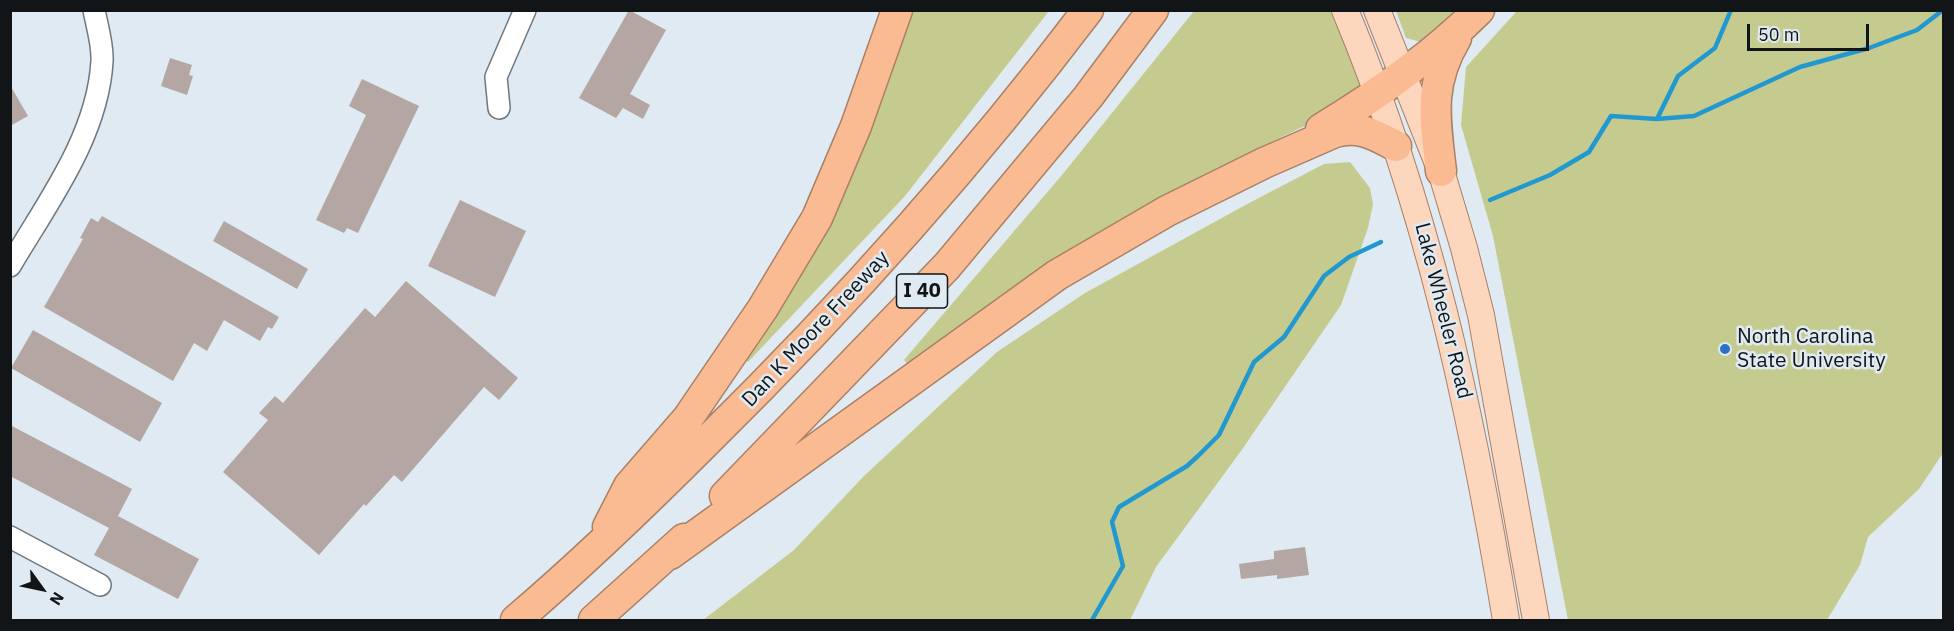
<!DOCTYPE html>
<style>
body{margin:0}
#map{position:relative;width:1954px;height:631px;overflow:hidden;background:#dfeaf2;font-family:"IBM Plex Sans",sans-serif}
canvas{display:block}
.frame{position:absolute;inset:0;border:12px solid #111518;pointer-events:none}
.north{position:absolute;left:12px;top:559px;width:60px;height:60px;-webkit-text-stroke:4px #dfeaf2;paint-order:stroke;rotate:123deg;font-size:16px;font-weight:700;line-height:24px;text-align:center;color:#111518}
.north::after{content:'';display:block;margin:auto;width:21px;height:27px;background:#111518;clip-path:polygon(50% 0,100% 100%,50% 72%,0 100%)}
.scale{position:absolute;left:1747px;top:24px;width:122px;height:27px;box-sizing:border-box;border:3px solid #111518;border-top:0;padding-left:8px;font-size:18px;line-height:21px;white-space:nowrap;color:#111518;-webkit-text-stroke:4px #dfeaf2;paint-order:stroke}
</style>
<div id="map">
<canvas width="1954" height="631"></canvas>
<div class="frame"></div>
<div class="north">N</div>
<div class="scale">50 m</div>
</div>
<script>
const context = document.querySelector('canvas').getContext('2d');
context.lineJoin = 'round';
function fillPath(path, color) {
  context.fillStyle = color;
  context.fill(path, 'evenodd');
}
function strokePath(path, color, width, dash) {
  context.strokeStyle = color;
  context.lineWidth = width;
  context.lineCap = dash ? 'butt' : 'round';
  context.setLineDash(dash || []);
  context.stroke(path);
}
function write(font, color, halo, rows, align = 'center') {
  context.font = font + ' "IBM Plex Sans",sans-serif';
  context.lineWidth = 5;
  context.setLineDash([]);
  context.textBaseline = 'middle';
  context.strokeStyle = halo;
  context.fillStyle = color;
  for (const [text, x, y, turn = 0] of rows) {
    context.save();
    context.translate(x, y);
    context.rotate((+turn || 0) * Math.PI / 180);
    context.textAlign = isNaN(turn) ? turn : align;
    if (halo) context.strokeText(text, 0, 0);
    context.fillText(text, 0, 0);
    context.restore();
  }
}
fillPath(new Path2D(`
 M 910,11 L 1049,11 L 905,196 L 748,362 L 743,357 L 825,218 L 889,78 Z
 M 1194,11 L 1331,11 L 1360,83 L 1360,92 L 1323,117 L 1197,178 L 1095,235 L 999,298 L 908,364 L 904,360 L 1062,175 Z
 M 1396,11 L 1466,11 L 1428,44 L 1406,38 Z
 M 1517,11 L 1943,11 L 1943,453 L 1919,489 L 1868,537 L 1860,565 L 1827,620 L 1568,620 L 1493,236 L 1461,125 L 1466,67 Z
 M 1350,162 L 1370,188 L 1373,204 L 1368,228 L 1341,305 L 1241,451 L 1156,567 L 1130,620 L 703,620 L 794,550 L 864,476 L 997,352 L 1085,293 L 1251,202 L 1324,164 Z`), '#c5cb8f');
strokePath(new Path2D(`
 M 1657,119 L 1678,76 L 1715,48 L 1731,10
 M 1490,200 L 1550,175 L 1589,152 L 1611,116 L 1657,119 L 1694,116 L 1800,67 L 1869,48 L 1917,30 L 1943,10
 M 1092,620 L 1123,566 L 1112,522 L 1119,507 L 1187,466 L 1198,456 L 1219,435 L 1254,362 L 1284,337 L 1324,276 L 1349,257 L 1381,242`), '#2298d1', 4.5);
fillPath(new Path2D(`
 M 629,10 L 666,30 L 630,94 L 650,105 L 643,119 L 623,108 L 616,118 L 579,98 Z
 M 170,58 L 192,65 L 189,75 L 193,76 L 187,95 L 161,86 Z
 M 362,79 L 419,106 L 358,233 L 347,228 L 344,233 L 316,220 L 366,115 L 349,106 Z
 M 10,85 L 28,116 L 10,126 Z
 M 460,200 L 526,231 L 495,297 L 428,266 Z
 M 102,216 L 279,317 L 272,329 L 268,327 L 260,341 L 224,320 L 207,351 L 194,343 L 173,381 L 44,307 L 83,239 L 80,238 L 91,218 L 98,222 Z
 M 224,221 L 308,269 L 297,289 L 213,241 Z
 M 406,281 L 518,378 L 499,400 L 484,387 L 402,482 L 394,475 L 366,506 L 364,504 L 319,555 L 223,472 L 268,420 L 259,413 L 275,396 L 283,403 L 365,308 L 375,317 Z
 M 33,330 L 162,403 L 140,442 L 11,368 Z
 M 10,425 L 132,489 L 118,516 L 199,559 L 178,599 L 94,555 L 109,528 L 10,476 Z
 M 1305,547 L 1309,575 L 1277,579 L 1277,575 L 1241,579 L 1239,564 L 1274,559 L 1274,551 Z`), '#b4a7a3');
const minor = new Path2D(`
 M 499,108 L 496,77 L 525,10
 M 10,266 C 47,203 98,136 102,61 C 103,45 97,26 94,10
 M 10,537 L 100,585`);
const major = new Path2D(`
 M 1345,10 C 1428,209 1471,409 1506,620
 M 1377,10 L 1441,171 L 1464,248 L 1481,315 L 1536,620`);
const highway = new Path2D(`
 M 1321,129 C 1377,95 1432,57 1479,10
 M 1441,171 C 1435,119 1428,85 1456,38
 M 725,496 L 947,266 L 1088,97 L 1153,10
 M 608,527 L 629,486 L 688,418 L 763,308 L 817,218 L 856,126 L 897,10
 M 670,554 L 1057,275 L 1167,211 L 1264,163 L 1335,132 C 1359,125 1375,135 1396,146
 M 516,620 C 582,564 645,503 707,441 C 844,306 972,163 1088,10
 M 594,620 L 684,539`);
strokePath(minor, '#6f7880', 24);
strokePath(major, '#a98167', 28);
strokePath(highway, '#a98167', 33);
strokePath(minor, '#fff', 21);
strokePath(major, '#fdd6be', 26);
strokePath(highway, '#fbbb92', 30);
for (const [x, y, r, color] of [
 [1725,349,6,"#2b72c3"]
]) {
  const dot = new Path2D();
  dot.arc(x, y, r, 0, 2 * Math.PI);
  context.fillStyle = color;
  context.fill(dot);
  strokePath(dot, '#dfeaf2', 2);
}
for (const [x, y, w] of [
 [922,291,51]
]) {
  const box = new Path2D();
  box.roundRect(x - w / 2, y - 17, w, 34, 4.5);
  context.fillStyle = '#dfeaf2';
  context.fill(box);
  strokePath(box, '#111518', 1.5);
}
write('bold 20px', '#111518', null, [
 ["I 40",922,291]
]);
write('21px', '#111518', '#dfeaf2', [
 ["Lake Wheeler Road",1443,311,76],
 ["Dan K Moore Freeway",816,329,-47]
]);
write('21px', '#111518', '#dfeaf2', [
 ["North Carolina",1737,337],
 ["State University",1737,361]
], 'left');
</script>
